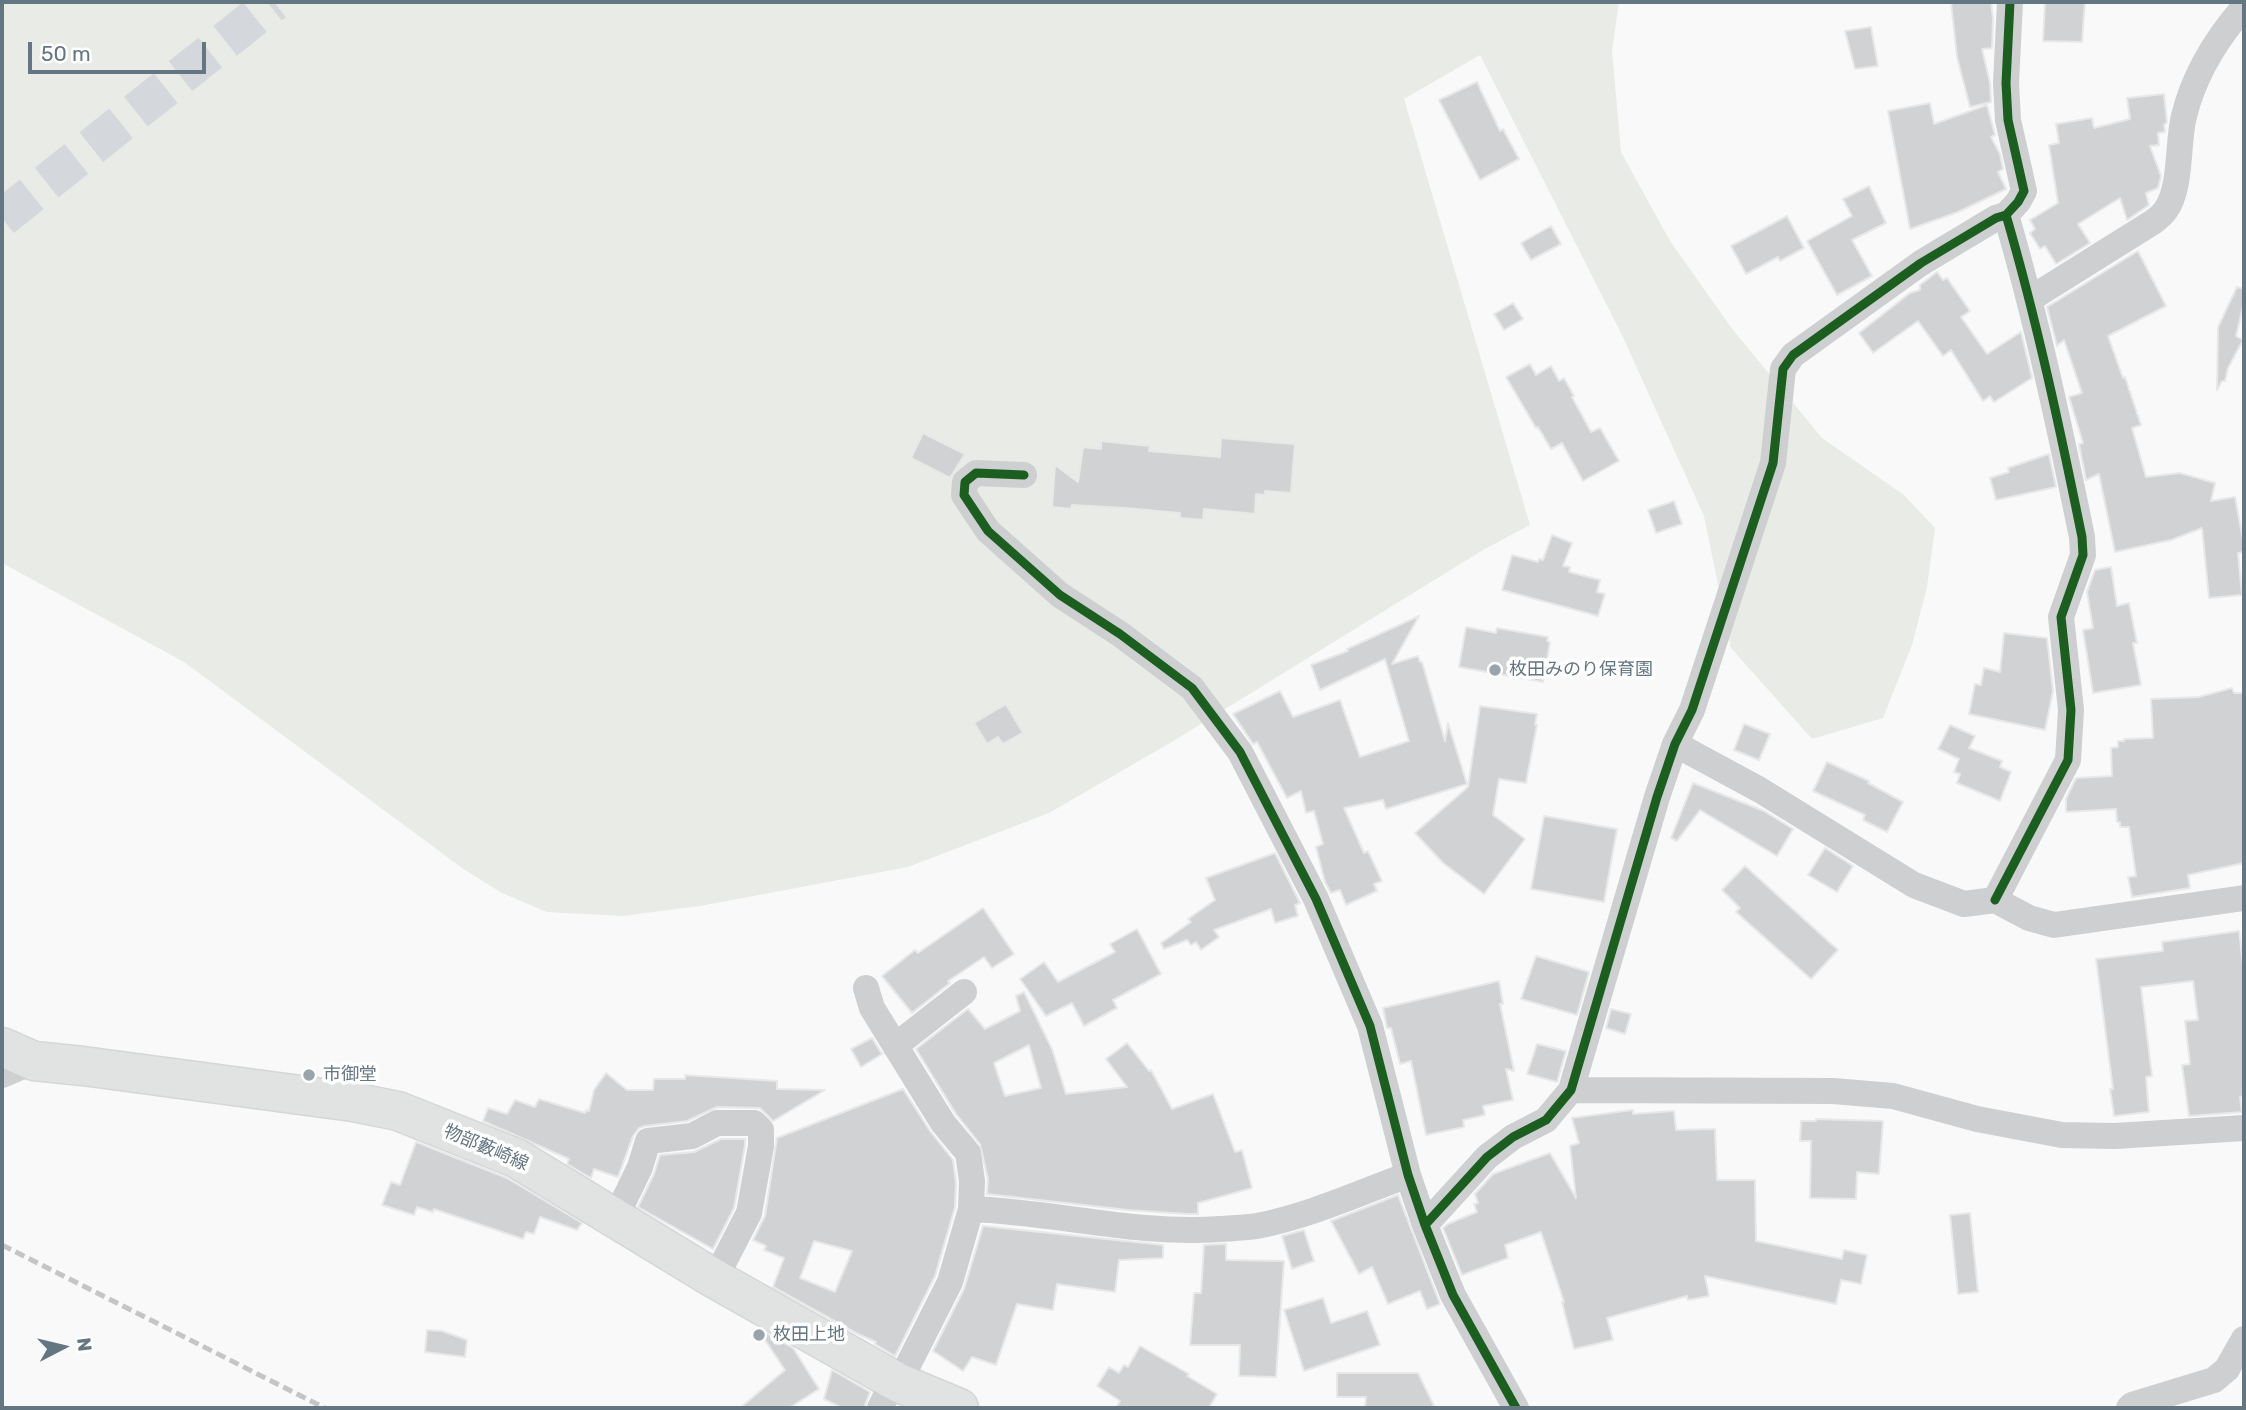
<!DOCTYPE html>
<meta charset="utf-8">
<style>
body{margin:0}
#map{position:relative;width:2246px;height:1410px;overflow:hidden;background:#f9f9f9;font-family:Rubik,sans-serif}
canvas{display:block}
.frame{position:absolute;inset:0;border:4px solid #657683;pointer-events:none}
.north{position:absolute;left:28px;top:1312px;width:70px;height:70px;-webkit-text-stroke:5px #fff;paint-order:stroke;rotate:83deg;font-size:19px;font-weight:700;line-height:28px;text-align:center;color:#657683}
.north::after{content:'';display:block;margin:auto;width:24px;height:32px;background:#657683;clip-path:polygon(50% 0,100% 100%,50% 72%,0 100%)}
.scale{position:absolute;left:28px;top:42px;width:178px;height:32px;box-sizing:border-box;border:4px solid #657683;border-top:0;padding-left:9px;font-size:21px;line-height:24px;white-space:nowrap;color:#657683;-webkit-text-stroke:5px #fff;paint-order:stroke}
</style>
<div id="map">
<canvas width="2246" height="1410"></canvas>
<div class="frame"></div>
<div class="north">N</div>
<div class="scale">50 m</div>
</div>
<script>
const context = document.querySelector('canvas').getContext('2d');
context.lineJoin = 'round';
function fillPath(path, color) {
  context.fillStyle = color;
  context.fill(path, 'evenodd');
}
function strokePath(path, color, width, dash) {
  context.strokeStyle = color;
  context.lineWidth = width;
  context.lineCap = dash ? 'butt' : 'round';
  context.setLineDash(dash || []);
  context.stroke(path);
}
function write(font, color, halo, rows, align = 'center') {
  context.font = font + ' Rubik,"Noto Sans JP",sans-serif';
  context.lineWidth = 7;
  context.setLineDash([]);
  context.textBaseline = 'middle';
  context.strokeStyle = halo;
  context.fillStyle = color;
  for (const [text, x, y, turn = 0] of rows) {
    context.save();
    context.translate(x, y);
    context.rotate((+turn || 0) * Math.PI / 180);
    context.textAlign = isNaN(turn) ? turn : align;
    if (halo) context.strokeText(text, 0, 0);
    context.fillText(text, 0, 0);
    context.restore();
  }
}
fillPath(new Path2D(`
 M 2,2 L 1619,2 L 1612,51 L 1621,152 L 1670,241 L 1733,330 L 1822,438 L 1904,495 L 1935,528 L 1927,587 L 1912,645 L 1883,718 L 1812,739 L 1731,648 L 1704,516 L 1622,335 L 1480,55 L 1404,99 L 1530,525 L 1483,550 L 1170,743 L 1049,813 L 908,867 L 700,906 L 622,916 L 547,912 L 502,893 L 462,868 L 184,662 L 2,563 Z`), '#e8ebe6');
const building = new Path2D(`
 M 1951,2 L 1991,2 L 1993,20 L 1992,48 L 1982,49 L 1990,83 L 1991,102 L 1970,107 L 1957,57 Z
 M 2045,2 L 2085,2 L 2082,42 L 2043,41 Z
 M 1871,27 L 1878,66 L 1855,69 L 1845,31 Z
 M 1477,82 L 1500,131 L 1503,129 L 1519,159 L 1480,180 L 1439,100 Z
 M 2164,94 L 2167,122 L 2164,125 L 2165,132 L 2158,133 L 2159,145 L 2150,146 L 2161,176 L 2158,188 L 2146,193 L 2149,205 L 2127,220 L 2120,198 L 2078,224 L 2090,243 L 2056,264 L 2045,246 L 2040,249 L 2030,233 L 2035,229 L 2030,220 L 2058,203 L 2049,145 L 2059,143 L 2056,124 L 2092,118 L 2094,128 L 2130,119 L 2127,98 Z
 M 1930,103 L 1934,124 L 1987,105 L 1995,135 L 1991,137 L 2000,154 L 2003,169 L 1998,172 L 2006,189 L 1958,212 L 1910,229 L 1888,111 Z
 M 1869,186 L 1886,223 L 1852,240 L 1872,276 L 1837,295 L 1807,241 L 1852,216 L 1843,199 Z
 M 1787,216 L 1804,248 L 1780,261 L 1778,257 L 1746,274 L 1731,246 Z
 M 1551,226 L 1561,244 L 1531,260 L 1521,243 Z
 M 2138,251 L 2166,306 L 2108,336 L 2123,378 L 2125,377 L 2141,425 L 2132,428 L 2146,477 L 2180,473 L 2215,483 L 2211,501 L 2235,497 L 2244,545 L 2244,552 L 2238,553 L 2242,595 L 2209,598 L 2202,528 L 2171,540 L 2115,552 L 2099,474 L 2086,480 L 2079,444 L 2083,443 L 2069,397 L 2082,393 L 2064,340 L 2057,346 L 2047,307 Z
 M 1937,272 L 1943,280 L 1947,278 L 1970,311 L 1961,317 L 1987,354 L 2021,332 L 2032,378 L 1994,402 L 1990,396 L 1983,401 L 1951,350 L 1943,356 L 1918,321 L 1873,353 L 1859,333 L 1910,293 L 1920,290 L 1920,285 Z
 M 2237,287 L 2244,289 L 2244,302 L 2236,336 L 2243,340 L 2228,368 L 2225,381 L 2222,381 L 2217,390 L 2218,327 Z
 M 1513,303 L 1523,319 L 1504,330 L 1494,314 Z
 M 1530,364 L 1536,375 L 1551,366 L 1559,381 L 1564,378 L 1574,396 L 1572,397 L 1591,432 L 1600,428 L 1619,461 L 1583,481 L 1562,443 L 1551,449 L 1538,427 L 1536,428 L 1506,377 Z
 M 923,433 L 965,454 L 950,478 L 911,458 Z
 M 1221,438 L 1295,444 L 1291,493 L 1265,491 L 1265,495 L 1256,494 L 1255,514 L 1204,509 L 1203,520 L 1180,518 L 1180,513 L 1124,508 L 1072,505 L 1071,509 L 1052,507 L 1055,465 L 1078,482 L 1083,447 L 1101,449 L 1101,441 L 1150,446 L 1149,451 L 1220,457 Z
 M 2049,454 L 2056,487 L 1996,500 L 1990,478 L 2009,472 L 2008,468 Z
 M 1674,501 L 1682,524 L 1656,533 L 1648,510 Z
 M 1552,535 L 1572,543 L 1563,566 L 1570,567 L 1569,572 L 1600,580 L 1597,592 L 1605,594 L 1598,616 L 1502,590 L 1512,555 L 1538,562 L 1539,559 L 1543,560 Z
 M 2111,567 L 2117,606 L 2129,603 L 2137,643 L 2133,643 L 2141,685 L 2093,693 L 2083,630 L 2093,628 L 2087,592 L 2095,570 Z
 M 1419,616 L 1392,664 L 1418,656 L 1420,662 L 1422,662 L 1445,741 L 1448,723 L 1467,784 L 1386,809 L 1383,800 L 1344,808 L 1364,853 L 1368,851 L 1382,881 L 1374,884 L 1377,891 L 1346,905 L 1340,890 L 1331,893 L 1325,882 L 1316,847 L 1323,844 L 1314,811 L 1306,813 L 1301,791 L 1287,798 L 1257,742 L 1253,744 L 1233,714 L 1280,691 L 1293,717 L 1340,700 L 1360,757 L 1409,741 L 1385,659 L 1320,690 L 1311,665 L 1348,651 L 1347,649 Z
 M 1466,627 L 1496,633 L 1497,628 L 1548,637 L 1547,641 L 1550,642 L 1543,682 L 1459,667 Z
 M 2004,633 L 2047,638 L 2053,691 L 2045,730 L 1969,714 L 1975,684 L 1981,685 L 1984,668 L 2000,672 Z
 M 2232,688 L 2234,693 L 2244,693 L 2244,863 L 2188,875 L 2190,888 L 2132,897 L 2128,877 L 2136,876 L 2129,827 L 2120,827 L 2120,822 L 2117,822 L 2116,809 L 2066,812 L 2066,799 L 2076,778 L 2112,776 L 2111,748 L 2118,747 L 2118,741 L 2124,741 L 2124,739 L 2153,738 L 2151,699 L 2199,697 Z
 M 1006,704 L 1023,733 L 1003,744 L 998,737 L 987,744 L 974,723 Z
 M 1480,706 L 1537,714 L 1535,725 L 1537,725 L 1526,783 L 1499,779 L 1493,815 L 1525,839 L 1484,894 L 1443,863 L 1415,833 L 1468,787 Z
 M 1744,724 L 1770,734 L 1759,760 L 1734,750 Z
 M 1950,725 L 1975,736 L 1969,748 L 2002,761 L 2000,767 L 2011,772 L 2000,801 L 1957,783 L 1960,774 L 1954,772 L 1959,759 L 1938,749 Z
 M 1827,762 L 1869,781 L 1868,783 L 1903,802 L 1887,832 L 1863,820 L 1865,815 L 1813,791 Z
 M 1693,783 L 1764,811 L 1793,829 L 1777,856 L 1700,810 L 1677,841 L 1671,838 Z
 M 1544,816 L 1617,829 L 1604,902 L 1531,889 Z
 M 1825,848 L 1853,866 L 1837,892 L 1808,875 Z
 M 1275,853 L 1300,903 L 1295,905 L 1298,916 L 1275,923 L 1271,909 L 1214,930 L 1219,937 L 1201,950 L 1196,942 L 1191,945 L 1187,940 L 1164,949 L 1161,943 L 1191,922 L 1188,919 L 1215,900 L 1206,878 Z
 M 1745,866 L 1838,950 L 1811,979 L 1736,912 L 1740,908 L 1722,890 Z
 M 983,908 L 1014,954 L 992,968 L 984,957 L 948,981 L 950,983 L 912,1013 L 882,976 L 915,950 L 918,953 Z
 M 1137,929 L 1161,974 L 1113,1000 L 1117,1008 L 1084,1026 L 1072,1003 L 1046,1016 L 1020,979 L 1044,962 L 1058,982 L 1115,952 L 1110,944 Z
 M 2239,931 L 2244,973 L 2244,1096 L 2240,1097 L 2242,1112 L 2189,1116 L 2182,1065 L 2190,1064 L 2185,1021 L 2198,1020 L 2193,981 L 2141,987 L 2152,1076 L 2146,1077 L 2149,1112 L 2114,1116 L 2110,1089 L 2113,1089 L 2096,959 L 2163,951 L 2162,942 Z
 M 1536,956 L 1589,972 L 1577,1015 L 1521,999 Z
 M 1499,981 L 1503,1004 L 1500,1004 L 1514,1071 L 1506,1069 L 1513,1100 L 1483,1106 L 1485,1115 L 1463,1120 L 1464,1127 L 1426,1135 L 1411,1061 L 1400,1064 L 1391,1028 L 1387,1028 L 1383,1008 Z
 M 1024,992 L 1052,1049 L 1066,1094 L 1127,1087 L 1106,1059 L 1127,1043 L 1149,1071 L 1151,1070 L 1172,1109 L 1213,1094 L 1235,1152 L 1242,1150 L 1252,1188 L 1198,1203 L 1198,1214 L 1188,1214 L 1128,1210 L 987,1194 L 988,1179 L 980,1144 L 956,1114 L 916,1049 L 968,1009 L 985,1029 L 1020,1011 L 1016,996 ZM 1029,1045 L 1041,1088 L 1005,1096 L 994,1063 Z
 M 1611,1009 L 1631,1014 L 1625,1034 L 1606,1028 Z
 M 872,1038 L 882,1054 L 861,1067 L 851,1049 Z
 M 1537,1044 L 1566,1051 L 1557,1082 L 1527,1074 Z
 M 606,1073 L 627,1090 L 653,1090 L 654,1079 L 685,1079 L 685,1075 L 777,1081 L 777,1089 L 825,1090 L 773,1121 L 760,1108 L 717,1107 L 687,1121 L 645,1126 L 639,1128 L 633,1136 L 618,1177 L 594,1169 L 591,1178 L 567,1164 L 569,1159 L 483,1121 L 488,1108 L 507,1114 L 515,1100 L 535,1107 L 539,1099 L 585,1113 L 586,1110 L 589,1111 L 594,1090 Z
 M 903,1089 L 930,1131 L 953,1160 L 956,1182 L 955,1207 L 935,1276 L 895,1356 L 875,1344 L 876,1342 L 858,1334 L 773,1287 L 784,1258 L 764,1250 L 766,1246 L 753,1240 L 765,1216 L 777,1138 ZM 814,1241 L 852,1251 L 835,1292 L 800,1278 Z
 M 1633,1110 L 1633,1114 L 1674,1111 L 1676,1130 L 1715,1129 L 1717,1180 L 1755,1180 L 1756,1241 L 1842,1259 L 1844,1250 L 1867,1255 L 1861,1284 L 1841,1280 L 1836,1304 L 1705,1276 L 1709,1296 L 1688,1300 L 1687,1296 L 1607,1318 L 1613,1340 L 1574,1349 L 1562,1302 L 1564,1302 L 1541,1232 L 1505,1245 L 1508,1258 L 1462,1275 L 1443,1228 L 1448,1224 L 1477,1212 L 1474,1204 L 1478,1203 L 1475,1194 L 1493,1174 L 1550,1153 L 1576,1198 L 1570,1146 L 1579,1143 L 1572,1118 Z
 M 1816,1119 L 1883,1121 L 1879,1174 L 1857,1172 L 1856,1199 L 1810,1198 L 1811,1141 L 1800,1141 L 1801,1121 L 1816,1121 Z
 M 721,1139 L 745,1139 L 745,1145 L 734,1208 L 713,1249 L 638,1207 L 654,1174 L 660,1155 L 694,1152 Z
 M 416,1142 L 507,1178 L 582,1223 L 577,1230 L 540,1217 L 534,1234 L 526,1232 L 523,1239 L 434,1209 L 433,1212 L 417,1207 L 414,1215 L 382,1205 L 391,1182 L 400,1185 Z
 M 1398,1195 L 1440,1304 L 1427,1309 L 1420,1291 L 1388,1304 L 1372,1267 L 1359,1274 L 1331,1221 Z
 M 1970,1213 L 1978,1292 L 1958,1294 L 1950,1215 Z
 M 983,1226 L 1163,1245 L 1163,1258 L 1119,1260 L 1115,1292 L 1057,1284 L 1053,1310 L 1017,1304 L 996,1365 L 972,1357 L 963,1371 L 933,1351 L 964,1289 Z
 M 1304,1230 L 1314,1261 L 1292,1269 L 1282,1236 Z
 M 1226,1244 L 1226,1260 L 1284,1261 L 1276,1377 L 1239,1376 L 1240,1345 L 1190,1345 L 1194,1293 L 1201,1293 L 1204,1245 Z
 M 1323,1298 L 1331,1323 L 1367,1311 L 1380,1345 L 1304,1371 L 1284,1310 Z
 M 757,1328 L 793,1348 L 819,1389 L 789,1408 L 740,1408 L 785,1370 Z
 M 427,1330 L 442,1331 L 467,1340 L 465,1357 L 425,1352 Z
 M 1140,1346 L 1189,1374 L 1187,1376 L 1217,1394 L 1209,1408 L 1116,1408 L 1120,1401 L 1097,1386 L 1109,1367 L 1119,1373 L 1124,1365 L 1128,1367 Z
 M 832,1370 L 870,1392 L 864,1408 L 842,1408 L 824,1399 Z
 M 1337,1373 L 1418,1373 L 1435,1408 L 1365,1408 L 1366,1397 L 1337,1397 Z`);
fillPath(building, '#d0d2d3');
strokePath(building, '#e8e8e8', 2);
strokePath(new Path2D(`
 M 2,218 L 274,2`), '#d4d8dc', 38, [38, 19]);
const secondary = new Path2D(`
 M 2,1047 L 34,1061 L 83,1066 L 353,1102 L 398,1111 L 516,1158 L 715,1279 L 899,1383 L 959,1408`);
strokePath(secondary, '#d5d6d7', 41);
strokePath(new Path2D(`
 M 2030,299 L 2153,222 C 2157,219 2162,215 2165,211 C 2182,189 2177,143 2184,116 C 2194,75 2217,38 2244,7
 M 1024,475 L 976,473 L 965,482 L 964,495 L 988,531 L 1060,595 L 1120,634 L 1192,688 L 1240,752 L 1316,899 L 1370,1026 L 1408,1175 L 1425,1225 L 1453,1295 L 1516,1408
 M 1675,744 L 1760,790 L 1914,885 L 1964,904 L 1995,900 L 2029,918 L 2054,925 L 2244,898
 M 1995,900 L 2068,760 L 2071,710 L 2061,617 L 2083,555 L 2082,537 C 2060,429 2037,321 2006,215 L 2018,202 L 2024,191 L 2008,120 L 2006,83 L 2010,2
 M 866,988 L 872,1008 L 943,1123 L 968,1153 L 972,1181 L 971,1209 L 950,1282 L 899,1383 L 888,1392 L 880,1408
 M 895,1046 L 964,992
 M 2,1075 L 34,1061
 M 1571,1090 L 1833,1091 L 1893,1096 L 1977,1119 L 2062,1135 L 2115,1136 L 2244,1128
 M 971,1209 C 1055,1212 1135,1235 1220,1229 C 1232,1228 1245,1228 1257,1226 C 1309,1216 1359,1193 1408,1175
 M 616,1217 L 640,1167 L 648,1141 L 692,1136 L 717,1123 L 754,1123 L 761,1130 L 761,1146 L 749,1213 L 715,1279
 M 1425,1225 L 1487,1157 L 1513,1137 L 1546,1120 L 1571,1090 L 1657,797 L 1675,744 L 1692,710 L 1773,463 L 1783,369 L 1793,355 L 1921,263 L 1996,218 L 2006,215
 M 2129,1408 L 2132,1405 L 2214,1380 L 2227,1369 L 2244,1339`), '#cecfd0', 26);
strokePath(secondary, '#e1e2e2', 38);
strokePath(new Path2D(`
 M 2,1245 L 325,1408`), '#c3c5c6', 5, [10, 5]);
strokePath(new Path2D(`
 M 1024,475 L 976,473 L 965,482 L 964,495 L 988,531 L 1060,595 L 1120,634 L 1192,688 L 1240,752 L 1316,899 L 1370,1026 L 1408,1175 L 1425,1225 L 1453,1295 L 1516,1408
 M 1995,900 L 2068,760 L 2071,710 L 2061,617 L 2083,555 L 2082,537 C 2060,429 2037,321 2006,215 L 2018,202 L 2024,191 L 2008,120 L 2006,83 L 2010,2
 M 1425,1225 L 1487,1157 L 1513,1137 L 1546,1120 L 1571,1090 L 1657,797 L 1675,744 L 1692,710 L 1773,463 L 1783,369 L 1793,355 L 1921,263 L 1996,218 L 2006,215`), '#1b5e20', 9);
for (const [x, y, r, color] of [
 [1495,670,7,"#99a4ac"],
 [309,1075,7,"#99a4ac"],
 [759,1335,7,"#99a4ac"]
]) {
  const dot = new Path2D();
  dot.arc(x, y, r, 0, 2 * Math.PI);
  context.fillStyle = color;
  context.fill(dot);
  strokePath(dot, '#fff', 2.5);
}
write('18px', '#657683', '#fff', [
 ["枚田みのり保育園",1509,670],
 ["市御堂",323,1075],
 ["枚田上地",773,1335]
], 'left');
write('18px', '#657683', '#fff', [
 ["物部藪崎線",486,1148,23]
]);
</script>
